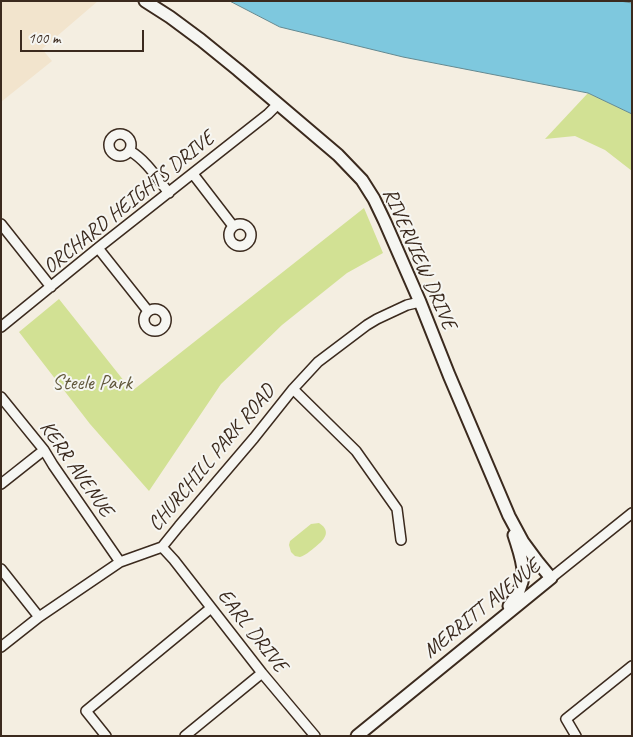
<!DOCTYPE html>
<style>
body{margin:0}
#map{position:relative;width:633px;height:737px;overflow:hidden;background:#f4eee1;font-family:Caveat,sans-serif}
canvas{display:block}
.frame{position:absolute;inset:0;border:2px solid #3b2a1e;pointer-events:none}
.scale{position:absolute;left:20px;top:30px;width:124px;height:22px;box-sizing:border-box;border:2px solid #3b2a1e;border-top:0;padding-left:6px;font-size:15px;line-height:18px;white-space:nowrap;color:#3b2a1e;-webkit-text-stroke:4px #f6f6f2;paint-order:stroke}
</style>
<div id="map">
<canvas width="633" height="737"></canvas>
<div class="frame"></div>
<div class="scale">100 m</div>
</div>
<script>
const context = document.querySelector('canvas').getContext('2d');
context.lineJoin = 'round';
function fillPath(path, color) {
  context.fillStyle = color;
  context.fill(path, 'evenodd');
}
function strokePath(path, color, width, dash) {
  context.strokeStyle = color;
  context.lineWidth = width;
  context.lineCap = dash ? 'butt' : 'round';
  context.setLineDash(dash || []);
  context.stroke(path);
}
function write(font, color, halo, rows, align = 'center') {
  context.font = font + ' Caveat,sans-serif';
  context.lineWidth = 4;
  context.setLineDash([]);
  context.textBaseline = 'middle';
  context.strokeStyle = halo;
  context.fillStyle = color;
  for (const [text, x, y, turn = 0] of rows) {
    context.save();
    context.translate(x, y);
    context.rotate((+turn || 0) * Math.PI / 180);
    context.textAlign = isNaN(turn) ? turn : align;
    if (halo) context.strokeText(text, 0, 0);
    context.fillText(text, 0, 0);
    context.restore();
  }
}
fillPath(new Path2D(`
 M 1,1 L 98,1 L 42,49 L 52,61 L 1,102 Z`), '#f2e4cd');
fillPath(new Path2D(`
 M 588,93 L 632,114 L 632,171 L 605,150 L 575,136 L 545,139 Z
 M 364,208 L 383,253 L 347,273 L 282,325 L 221,384 L 149,491 L 90,424 L 19,332 L 59,299 L 132,391 Z
 M 319,523 C 333,532 323,541 314,548 C 309,552 306,555 300,557 L 295,556 L 291,552 L 289,545 L 290,541 L 311,524 Z`), '#d2e194');
const water = new Path2D(`
 M 230,1 L 620,1 L 632,3 L 632,114 L 588,93 L 403,57 L 280,27 Z`);
fillPath(water, '#7ec8de');
strokePath(water, '#638991', 1);
const minor = new Path2D(`
 M109 145a11 11 0 1 1 22 0a11 11 0 1 1-22 0Z
 M 130,151 C 146,160 157,178 169,193
 M 193,174 L 233,226
 M 1,224 L 51,287
 M229 235a11 11 0 1 1 22 0a11 11 0 1 1-22 0Z
 M 98,248 L 148,311
 M144 320a11 11 0 1 1 22 0a11 11 0 1 1-22 0Z
 M 1,327 L 98,248 L 268,114 L 277,105
 M 293,389 L 356,451 L 397,509 L 401,540
 M 1,397 L 44,450 L 53,465 L 120,562
 M 1,484 L 44,450
 M 162,547 L 174,560 L 262,673 L 315,736
 M 1,569 L 39,617
 M 551,578 L 632,513
 M 1,647 L 39,617 L 120,562 L 162,547 L 179,526 L 254,438 L 293,389 L 318,362 L 367,325 L 377,319 L 407,305 L 420,302
 M 106,736 L 86,711 L 211,608
 M 185,736 L 262,673
 M 576,736 L 566,719 L 632,666`);
const tertiary = new Path2D(`
 M 145,1 L 170,17 L 201,40 L 238,70 L 338,155 L 362,180 L 374,199 L 385,222 L 420,302 L 449,375 L 509,516 L 523,542 L 537,561 L 551,578 L 357,736
 M 509,606 C 531,579 523,564 514,535`);
strokePath(minor, '#3b2a1e', 12);
strokePath(tertiary, '#3b2a1e', 15);
strokePath(minor, '#f6f6f2', 9);
strokePath(tertiary, '#f6f6f2', 11);
write('21px', '#3b2a1e', '#f6f6f2', [
 ["ORCHARD HEIGHTS DRIVE",129,203,-39],
 ["RIVERVIEW DRIVE",419,259,66],
 ["CHURCHILL PARK ROAD",212,458,-50],
 ["KERR AVENUE",76,469,55],
 ["MERRITT AVENUE",482,609,-39],
 ["EARL DRIVE",252,631,52]
]);
write('21px', '#61583c', '#f6f6f2', [
 ["Steele Park",92,383]
]);
</script>
